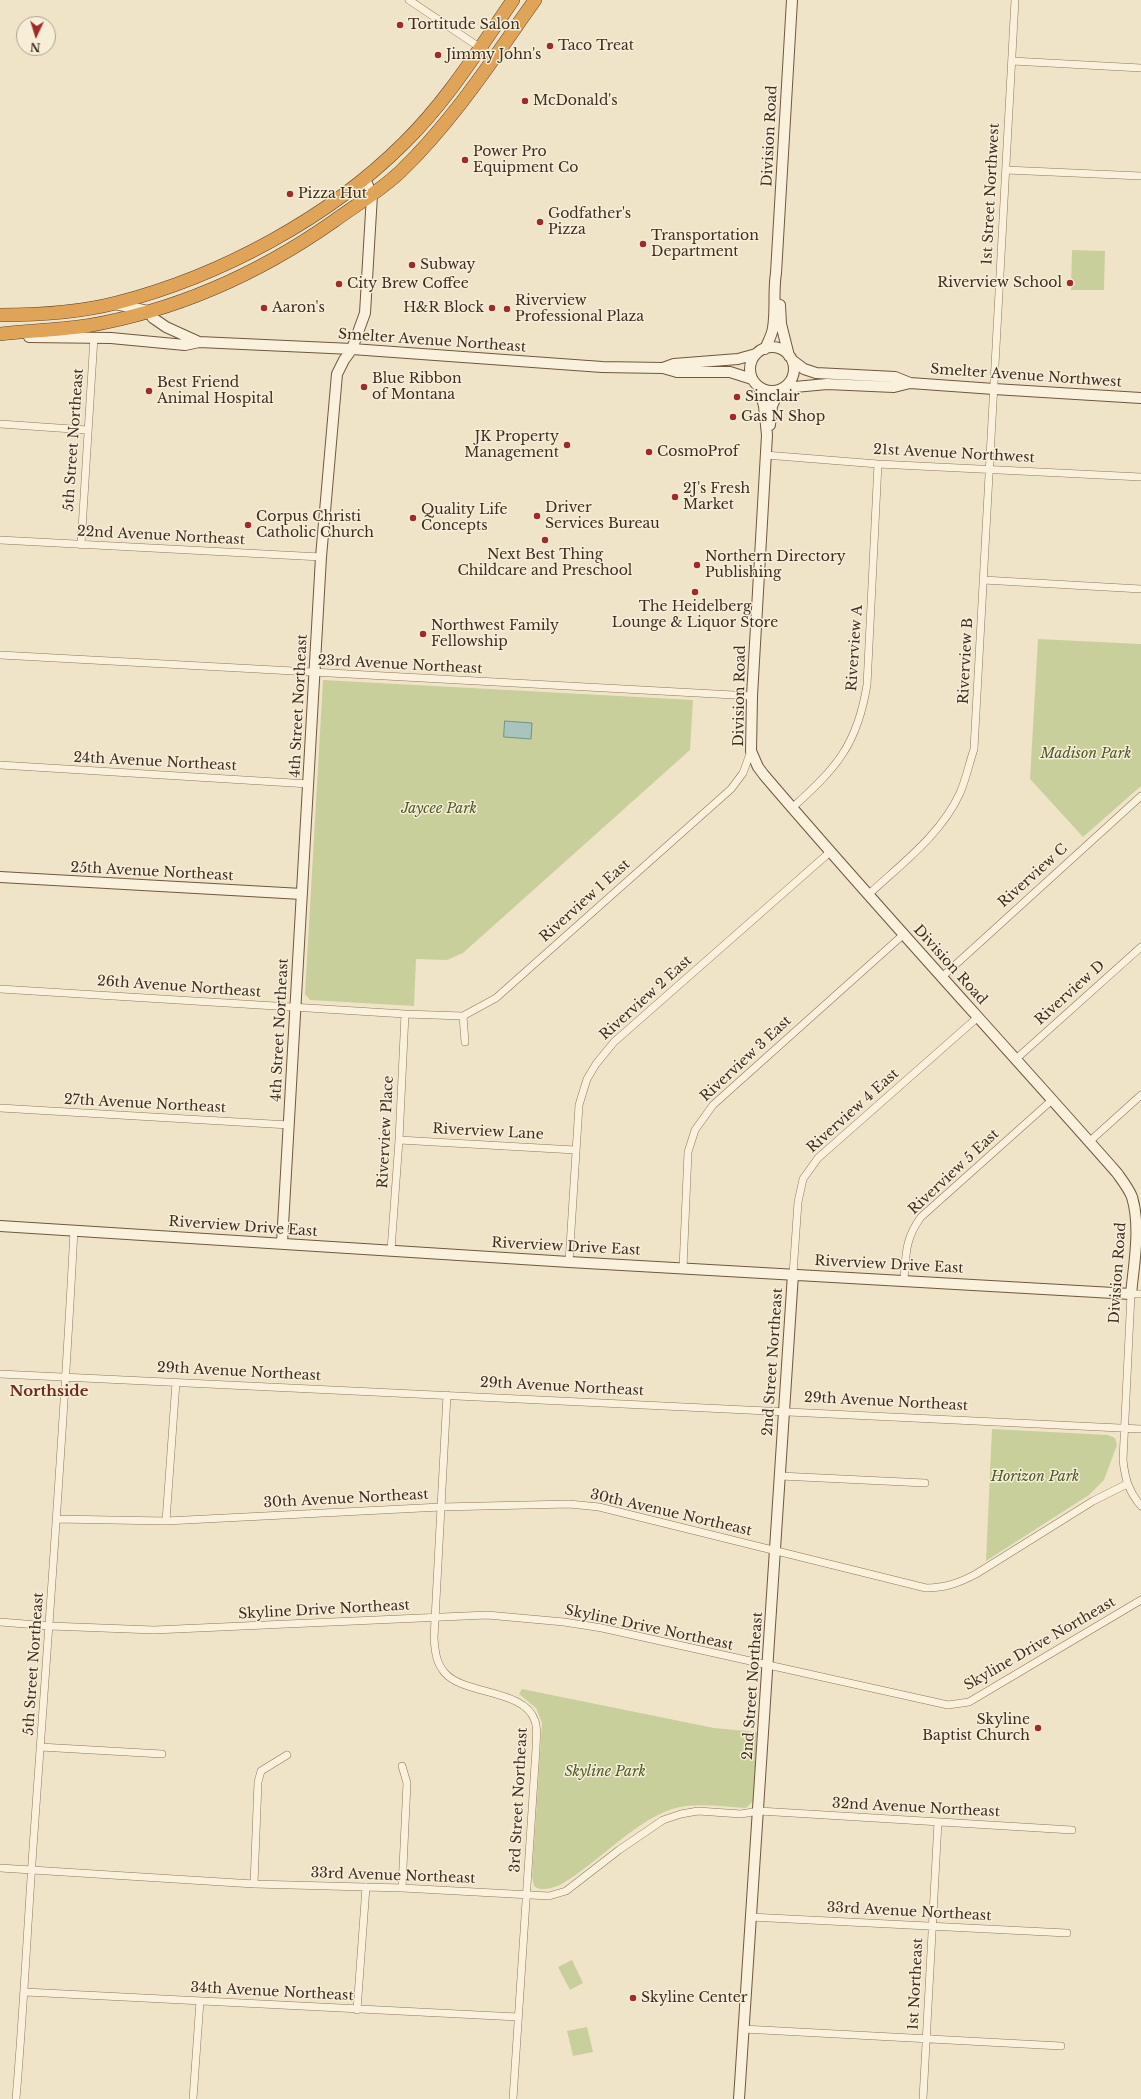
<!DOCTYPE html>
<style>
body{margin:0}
#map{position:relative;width:1141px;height:2099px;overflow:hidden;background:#f0e4c8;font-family:"Libre Baskerville",serif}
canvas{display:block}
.north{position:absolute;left:16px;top:16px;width:40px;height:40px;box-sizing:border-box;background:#f7eed8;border:1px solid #ada18e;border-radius:50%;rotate:184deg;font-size:11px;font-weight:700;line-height:16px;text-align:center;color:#3d2e20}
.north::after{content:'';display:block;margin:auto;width:14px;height:18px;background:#9e2a2b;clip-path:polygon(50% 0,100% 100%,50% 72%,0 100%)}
</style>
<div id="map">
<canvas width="1141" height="2099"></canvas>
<div class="north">N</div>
</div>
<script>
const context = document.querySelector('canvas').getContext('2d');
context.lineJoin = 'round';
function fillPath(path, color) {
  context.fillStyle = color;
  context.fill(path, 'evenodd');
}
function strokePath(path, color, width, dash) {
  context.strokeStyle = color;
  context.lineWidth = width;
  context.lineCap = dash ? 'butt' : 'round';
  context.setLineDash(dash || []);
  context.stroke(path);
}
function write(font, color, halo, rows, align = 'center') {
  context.font = font + ' "Libre Baskerville",serif';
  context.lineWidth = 3;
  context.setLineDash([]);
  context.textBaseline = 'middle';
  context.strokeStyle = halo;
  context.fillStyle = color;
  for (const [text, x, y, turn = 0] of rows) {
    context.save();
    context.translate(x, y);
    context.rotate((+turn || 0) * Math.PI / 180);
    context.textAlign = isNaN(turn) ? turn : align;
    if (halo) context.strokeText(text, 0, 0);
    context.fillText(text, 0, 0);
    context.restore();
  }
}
fillPath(new Path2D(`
 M 1072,250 L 1105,251 L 1104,290 L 1071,290 Z
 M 1038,639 L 1141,644 L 1141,786 L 1083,837 L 1030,779 Z
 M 323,680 L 693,700 L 690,750 L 463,953 L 447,960 L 416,959 L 414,1006 L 310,1000 L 305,994 Z
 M 992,1429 L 1108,1435 L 1115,1438 L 1117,1445 L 1104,1480 L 1089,1495 L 986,1561 Z
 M 522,1689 L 714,1728 L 757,1732 L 753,1801 L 746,1808 C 722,1807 695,1802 672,1809 C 633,1822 597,1864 560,1885 C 551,1888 542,1892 534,1886 L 532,1876 L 542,1723 L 536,1708 L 519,1694 Z
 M 572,1960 L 583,1983 L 570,1990 L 558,1967 Z
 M 587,2027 L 593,2052 L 573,2056 L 567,2031 Z`), '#c9cf9b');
const water = new Path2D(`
 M 505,721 L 532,723 L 531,739 L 504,737 Z`);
fillPath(water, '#a9c4bc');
strokePath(water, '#6f938a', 1);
const street = new Path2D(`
 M 409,0 L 494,57
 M 1012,61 L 1141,68
 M 1006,170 L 1141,176
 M 0,424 L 87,430
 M 765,455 L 878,464 L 1141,477
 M 0,540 L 321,557
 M 81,545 L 94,337
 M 983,580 L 1141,589
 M 0,655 L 752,696
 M 0,765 L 309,784
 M 792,808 C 836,768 857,746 867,685 L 878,464
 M 868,895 C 900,865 941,835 960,793 C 966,779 969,764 974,749 L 1015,0
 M 943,976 L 1141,796
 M 0,989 L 405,1014 L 463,1016 L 496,998 L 731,789 L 743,773 L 751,751
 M 463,1016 L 465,1042
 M 1016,1059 L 1141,947
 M 0,1108 L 289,1125
 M 399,1140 L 575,1150
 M 1089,1142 L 1141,1095
 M 391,1250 L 399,1140 L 405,1014
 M 569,1262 L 579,1105 L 587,1079 L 596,1064 L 614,1042 L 830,852
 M 683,1268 L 688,1152 L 695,1130 L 713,1105 L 904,934
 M 793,1274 L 798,1202 L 803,1179 L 818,1158 L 978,1017
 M 904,1280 C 906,1254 905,1239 921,1217 L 1052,1100
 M 1141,1294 L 1131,1294 L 1123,1460 C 1125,1479 1129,1492 1141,1506
 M 0,1374 L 1141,1429
 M 447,1395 L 434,1638 C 435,1651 436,1663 445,1673 C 464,1695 525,1689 535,1721 C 538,1729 536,1740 536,1749 L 513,2099
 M 780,1476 L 925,1483
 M 57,1519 L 166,1521 L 441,1507 L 569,1504 L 599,1507 L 926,1588 C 945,1588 959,1583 976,1574 L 1093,1501 L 1127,1484
 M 166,1521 L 176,1382
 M 0,1622 L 50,1626 L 154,1630 L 487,1615 L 564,1622 L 602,1628 L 948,1705 L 969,1702 L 1141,1600
 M 40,1747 L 162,1754
 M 402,1766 L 407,1783 L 402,1888
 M 0,1868 L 254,1884 L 402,1888 L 549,1896 L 566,1891 L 619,1850 L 663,1820 L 681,1814 L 698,1811 L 741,1814 L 759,1811 L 1072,1830
 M 254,1884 L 258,1782 L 261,1771 L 287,1755
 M 750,1917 L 1067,1933
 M 25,1992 L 518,2017
 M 357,2010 L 366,1887
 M 743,2029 L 1061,2046
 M 16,2099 C 24,2006 28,1913 35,1820 C 49,1623 64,1427 74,1230
 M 193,2099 L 200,2001
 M 923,2099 L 938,1822`);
const secondary = new Path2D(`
 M 115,304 L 148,311 L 153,318 L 166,327 L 199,342
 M 780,305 L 781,324 L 789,356
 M 29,337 L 111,338 L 185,345 L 199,342 L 352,349 L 602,367 L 663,368 L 677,372 L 730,372 L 752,379
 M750 369a22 22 0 1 1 44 0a22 22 0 1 1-44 0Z
 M 765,349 C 768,342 772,335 773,328 C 776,309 773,291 776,273 L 792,0
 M 792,360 L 804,369 L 816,373 L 895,377 L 910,383 L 994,389 L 1141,398
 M 663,368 L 674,364 L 738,359 L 756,354
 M 784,388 L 827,384 L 894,387 L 910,383
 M 770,425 L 772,406 L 779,390
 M 0,877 L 302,894
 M 0,1226 L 569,1262 L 1131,1294 C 1134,1263 1141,1227 1132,1197 C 1129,1189 1122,1180 1117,1173 C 1000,1040 879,910 764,775 L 758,767 L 751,751 L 752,696 L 767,435 L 764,406 L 759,387
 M 282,1243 L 321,557 L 337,374 L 344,360 L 352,349 L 365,313 L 372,195 L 365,179
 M 739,2099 L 793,1274`);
const highway = new Path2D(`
 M 0,315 C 36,315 81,312 116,303 C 219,277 329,218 404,143 C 447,101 479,49 513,0
 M 0,334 C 29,331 57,330 86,326 C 175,311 260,273 334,221 C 356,205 380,191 400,172 C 453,121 493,59 535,0`);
strokePath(street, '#8d765c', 8);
strokePath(secondary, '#6f573f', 12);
strokePath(highway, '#5b4430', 14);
strokePath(street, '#faf1dc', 7);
strokePath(secondary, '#faf1dc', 10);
strokePath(highway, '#e0a458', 13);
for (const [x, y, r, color] of [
 [400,25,4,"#9e2a2b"],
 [550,46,4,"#9e2a2b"],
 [438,55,4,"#9e2a2b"],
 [525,101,4,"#9e2a2b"],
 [465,160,4,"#9e2a2b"],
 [290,194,4,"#9e2a2b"],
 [540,222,4,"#9e2a2b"],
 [643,244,4,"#9e2a2b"],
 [412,265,4,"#9e2a2b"],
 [1070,283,4,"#9e2a2b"],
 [339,284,4,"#9e2a2b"],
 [264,308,4,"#9e2a2b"],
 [492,308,4,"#9e2a2b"],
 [507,309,4,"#9e2a2b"],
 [364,387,4,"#9e2a2b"],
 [149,391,4,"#9e2a2b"],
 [737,397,4,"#9e2a2b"],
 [733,417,4,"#9e2a2b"],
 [567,445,4,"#9e2a2b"],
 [649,452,4,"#9e2a2b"],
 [675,497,4,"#9e2a2b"],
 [537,516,4,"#9e2a2b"],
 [413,518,4,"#9e2a2b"],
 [248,525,4,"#9e2a2b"],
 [545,540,4,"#9e2a2b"],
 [697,565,4,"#9e2a2b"],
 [695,592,4,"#9e2a2b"],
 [423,634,4,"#9e2a2b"],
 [1038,1728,4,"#9e2a2b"],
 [633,1998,4,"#9e2a2b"]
]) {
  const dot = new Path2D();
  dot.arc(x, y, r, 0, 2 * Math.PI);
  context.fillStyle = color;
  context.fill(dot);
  strokePath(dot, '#f7eed8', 1.5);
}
write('14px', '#3d2e20', '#f7eed8', [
 ["Tortitude Salon",408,25],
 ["Taco Treat",558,46],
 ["Jimmy John's",446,55],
 ["McDonald's",533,101],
 ["Power Pro",473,152],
 ["Equipment Co",473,168],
 ["Pizza Hut",298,194],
 ["Godfather's",548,214],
 ["Pizza",548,230],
 ["Transportation",651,236],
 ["Department",651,252],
 ["Subway",420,265],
 ["Riverview School",1062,283,"right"],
 ["City Brew Coffee",347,284],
 ["Riverview",515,301],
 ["Professional Plaza",515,317],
 ["Aaron's",272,308],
 ["H&R Block",484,308,"right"],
 ["Blue Ribbon",372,379],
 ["of Montana",372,395],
 ["Best Friend",157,383],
 ["Animal Hospital",157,399],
 ["Sinclair",745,397],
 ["Gas N Shop",741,417],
 ["JK Property",559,437,"right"],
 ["Management",559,453,"right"],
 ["CosmoProf",657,452],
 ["2J's Fresh",683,489],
 ["Market",683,505],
 ["Driver",545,508],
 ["Services Bureau",545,524],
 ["Quality Life",421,510],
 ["Concepts",421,526],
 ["Corpus Christi",256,517],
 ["Catholic Church",256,533],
 ["Next Best Thing",545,555,"center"],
 ["Childcare and Preschool",545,571,"center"],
 ["Northern Directory",705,557],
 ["Publishing",705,573],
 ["The Heidelberg",695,607,"center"],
 ["Lounge & Liquor Store",695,623,"center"],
 ["Northwest Family",431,626],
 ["Fellowship",431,642],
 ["Skyline",1030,1720,"right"],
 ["Baptist Church",1030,1736,"right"],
 ["Skyline Center",641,1998]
], 'left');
write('14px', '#3d2e20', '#f7eed8', [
 ["Division Road",770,136,-87],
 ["1st Street Northwest",991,194,-87],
 ["Smelter Avenue Northeast",432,341,4],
 ["Smelter Avenue Northwest",1026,376,4],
 ["5th Street Northeast",74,440,-86],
 ["21st Avenue Northwest",954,454,3],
 ["22nd Avenue Northeast",161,536,3],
 ["Riverview A",855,648,-86],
 ["Riverview B",966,661,-87],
 ["23rd Avenue Northeast",400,665,3],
 ["Division Road",740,696,-89],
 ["4th Street Northeast",299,706,-87],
 ["24th Avenue Northeast",155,762,3],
 ["25th Avenue Northeast",152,872,3],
 ["Riverview C",1033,876,-42],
 ["Riverview 1 East",585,901,-42],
 ["Division Road",950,965,48],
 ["26th Avenue Northeast",179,987,4],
 ["Riverview D",1070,993,-42],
 ["Riverview 2 East",646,998,-42],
 ["4th Street Northeast",280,1030,-87],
 ["Riverview 3 East",746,1059,-43],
 ["27th Avenue Northeast",145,1104,3],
 ["Riverview 4 East",853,1111,-42],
 ["Riverview Place",386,1132,-87],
 ["Riverview Lane",488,1132,3],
 ["Riverview 5 East",954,1172,-43],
 ["Riverview Drive East",243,1227,4],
 ["Riverview Drive East",566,1247,3],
 ["Riverview Drive East",889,1265,3],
 ["Division Road",1118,1273,-86],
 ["2nd Street Northeast",773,1362,-86],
 ["29th Avenue Northeast",239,1372,3],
 ["29th Avenue Northeast",562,1387,3],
 ["29th Avenue Northeast",886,1402,3],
 ["30th Avenue Northeast",346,1499,-3],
 ["30th Avenue Northeast",671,1513,13],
 ["Skyline Drive Northeast",324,1610,-3],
 ["Skyline Drive Northeast",649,1628,12],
 ["Skyline Drive Northeast",1040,1644,-30],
 ["5th Street Northeast",34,1664,-86],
 ["2nd Street Northeast",753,1686,-86],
 ["3rd Street Northeast",519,1800,-87],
 ["32nd Avenue Northeast",916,1808,3],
 ["33rd Avenue Northeast",393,1876,2],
 ["33rd Avenue Northeast",909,1912,3],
 ["1st Northeast",916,1984,-87],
 ["34th Avenue Northeast",272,1992,3]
]);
write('italic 14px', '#4d5a26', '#f7eed8', [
 ["Madison Park",1086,754],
 ["Jaycee Park",439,809],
 ["Horizon Park",1035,1477],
 ["Skyline Park",605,1772]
]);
write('bold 15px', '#6b2e1e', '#f7eed8', [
 ["Northside",49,1392]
]);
</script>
